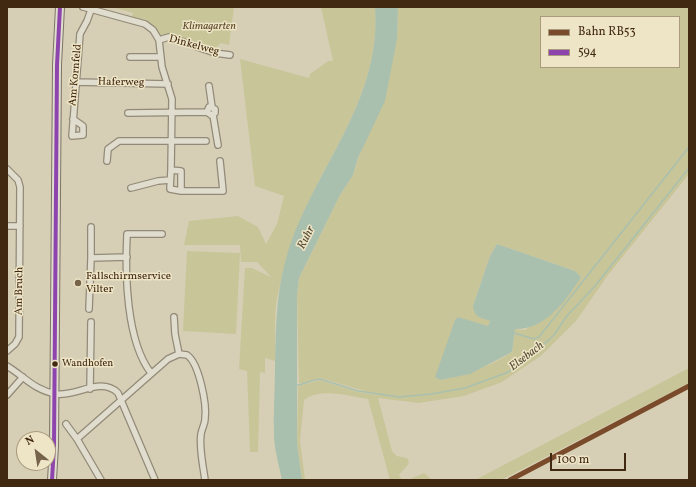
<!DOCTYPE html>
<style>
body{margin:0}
#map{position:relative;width:696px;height:487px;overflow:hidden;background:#d7cfb5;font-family:Vollkorn,serif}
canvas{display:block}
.frame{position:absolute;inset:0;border:8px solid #412911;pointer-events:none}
.legend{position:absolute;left:540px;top:16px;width:140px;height:52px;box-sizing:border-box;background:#eee5c6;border:1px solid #a99a7e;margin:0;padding:5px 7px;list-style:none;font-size:12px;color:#412911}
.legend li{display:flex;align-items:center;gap:8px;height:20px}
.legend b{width:20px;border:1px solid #a99a7e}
.north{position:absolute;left:16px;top:431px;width:40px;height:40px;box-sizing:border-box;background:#eee5c6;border:1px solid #a99a7e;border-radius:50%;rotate:330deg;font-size:11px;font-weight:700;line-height:16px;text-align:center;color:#412911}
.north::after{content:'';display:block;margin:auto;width:14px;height:18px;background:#76634a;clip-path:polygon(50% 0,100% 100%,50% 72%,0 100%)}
.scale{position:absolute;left:550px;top:453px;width:76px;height:18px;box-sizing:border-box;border:2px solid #412911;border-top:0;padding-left:5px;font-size:12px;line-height:14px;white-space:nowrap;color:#412911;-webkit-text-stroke:3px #eee5c6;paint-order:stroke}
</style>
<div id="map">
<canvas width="696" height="487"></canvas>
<div class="frame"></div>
<ul class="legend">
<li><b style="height:5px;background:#7a4b2a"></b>Bahn RB53</li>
<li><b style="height:5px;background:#8e44ad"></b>594</li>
</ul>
<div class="north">N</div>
<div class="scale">100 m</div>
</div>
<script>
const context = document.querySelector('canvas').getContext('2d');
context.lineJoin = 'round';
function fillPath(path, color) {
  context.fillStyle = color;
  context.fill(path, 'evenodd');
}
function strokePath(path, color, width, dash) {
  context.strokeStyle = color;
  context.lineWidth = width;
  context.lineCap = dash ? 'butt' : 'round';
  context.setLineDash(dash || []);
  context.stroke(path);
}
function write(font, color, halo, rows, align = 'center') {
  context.font = font + ' Vollkorn,serif';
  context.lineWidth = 3;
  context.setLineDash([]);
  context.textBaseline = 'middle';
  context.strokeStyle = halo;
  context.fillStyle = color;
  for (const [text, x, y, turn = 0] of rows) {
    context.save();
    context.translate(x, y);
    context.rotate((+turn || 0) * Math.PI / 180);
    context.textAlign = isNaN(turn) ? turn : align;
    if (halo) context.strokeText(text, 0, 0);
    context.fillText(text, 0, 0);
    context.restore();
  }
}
fillPath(new Path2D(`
 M 112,7 L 234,7 L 229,45 L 221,43 L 213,51 L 159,36 L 146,20 L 132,17 L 133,13 Z
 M 321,7 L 375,7 C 381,91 330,149 300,222 C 292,242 282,273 278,294 C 273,315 276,339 275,361 L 265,358 L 265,373 L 260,372 L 258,452 L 250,452 L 247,371 L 239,369 L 245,268 L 252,268 L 271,277 L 257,262 L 241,262 L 240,245 L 184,245 L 189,221 L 238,216 L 258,227 L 266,244 L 277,224 L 284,196 L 255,186 L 240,59 L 309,78 L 310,74 L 328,61 L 333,61 Z
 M 398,7 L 689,7 L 689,174 L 608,275 L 576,321 L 542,355 L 502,382 L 464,396 L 419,403 L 378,398 L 392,451 L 397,456 L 407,458 L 409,462 C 407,468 402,470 399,475 L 402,480 L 390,480 L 368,399 C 350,396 320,387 304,400 L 300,441 L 305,480 L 302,480 L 297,443 L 298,386 L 320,380 L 358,392 L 378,395 L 320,378 L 304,383 L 299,383 L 297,295 L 299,278 L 340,195 L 353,175 L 397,39 ZM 541,17 L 679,17 L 679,67 L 541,67 ZM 497,244 L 575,271 L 581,277 L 559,306 L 525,330 L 515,329 L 512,352 C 490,367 466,374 440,380 L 458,318 L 488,326 L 490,320 L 473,306 L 490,256 Z
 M 187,251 L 240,253 L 236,334 L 183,331 Z
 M 689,368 L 689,383 L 501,480 L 475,480 Z
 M 424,473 L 432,480 L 408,480 Z`), '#c8c599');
fillPath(new Path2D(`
 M 375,7 L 398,7 L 397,39 L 385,101 L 358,158 L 353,175 L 340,195 L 299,278 L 297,295 L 297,443 L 302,480 L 282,480 C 279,466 275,452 274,438 C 273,414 275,390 275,366 C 276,326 276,293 287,255 C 313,169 382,103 375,7 Z
 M 497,244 L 575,271 L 581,277 C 566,301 545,330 515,329 L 512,352 L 470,374 L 440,380 L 435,377 L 455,320 L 458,317 L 488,326 L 490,321 C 481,317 474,318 473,306 L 490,256 Z`), '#aac0ae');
strokePath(new Path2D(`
 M 514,333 L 534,339 L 539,337 L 689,147
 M 297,385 C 305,384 311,380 320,379 L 358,391 L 399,397 L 431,394 L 465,388 L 506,373 L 525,362 L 555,334 L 566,317 L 595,286 L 689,168`), '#aac0ae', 1.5);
const minor = new Path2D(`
 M 83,7 L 145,24 L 153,30 L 159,40 L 162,67 L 172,99 L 171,170 L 181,171 L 181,191 L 170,189 L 171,170
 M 159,40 L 169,37 L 215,53 L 230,55
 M 130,57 L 160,57
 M 75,82 L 168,84
 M 209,86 L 212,107
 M 128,113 L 207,112 L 211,115 L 215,113 L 215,109 L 209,107 L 207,112
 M 213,115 L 218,145
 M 73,119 L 83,126 L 83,135 L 72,136 L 80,34 L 87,21 L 91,10
 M 107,161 L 108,149 L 119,141 L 206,141
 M 7,169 L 18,180 L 20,187 L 19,337 L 15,344 L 7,351
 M 131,188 L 158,181 L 170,180
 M 181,191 L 223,191 L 220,161
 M 7,226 L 20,226
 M 91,227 L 91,258 L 127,257
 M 89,309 L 91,258
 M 174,317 L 175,334 L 179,354
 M 7,366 C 25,377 34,390 56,394 C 76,397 101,376 118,393 L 155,480
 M 151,373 C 126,341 125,273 127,234 L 162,234
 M 90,389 L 91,322
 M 7,395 L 23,377
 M 66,424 L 77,439 L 101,480
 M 77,439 L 168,359 L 179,354 L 187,355 C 199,363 207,404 205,419 C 205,424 202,428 201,434 C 199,448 203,465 205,480`);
const secondary = new Path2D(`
 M 52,480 L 54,446 L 57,65 L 60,7`);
strokePath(minor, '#928a78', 8);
strokePath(secondary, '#7c7464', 10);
strokePath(minor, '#e0dcce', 5.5);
strokePath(secondary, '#e0dcce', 8);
strokePath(new Path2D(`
 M 52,480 L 54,446 L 57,65 L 60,7`), '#8e44ad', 4);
strokePath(new Path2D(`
 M 510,480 L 689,386`), '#7a4b2a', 5);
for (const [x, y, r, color] of [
 [78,283,4,"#76634a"],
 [55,364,3.5,"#412911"]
]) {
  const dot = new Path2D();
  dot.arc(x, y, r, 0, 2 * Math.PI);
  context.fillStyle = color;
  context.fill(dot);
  strokePath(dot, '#eee5c6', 1.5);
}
write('10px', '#412911', '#eee5c6', [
 ["Wandhofen",62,364]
], 'left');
write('italic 11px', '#5a4628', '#eee5c6', [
 ["Klimagarten",209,27]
]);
write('11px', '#412911', '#eee5c6', [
 ["Dinkelweg",194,46,15],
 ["Am Kornfeld",76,75,-85],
 ["Haferweg",121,83,1],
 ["Am Bruch",20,291,-89]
]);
write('11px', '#412911', '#eee5c6', [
 ["Fallschirmservice",86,277],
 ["Vilter",86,290]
], 'left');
write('italic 12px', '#564d38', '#eee5c6', [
 ["Ruhr",307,238,-63],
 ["Elsebach",527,357,-37]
]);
</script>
